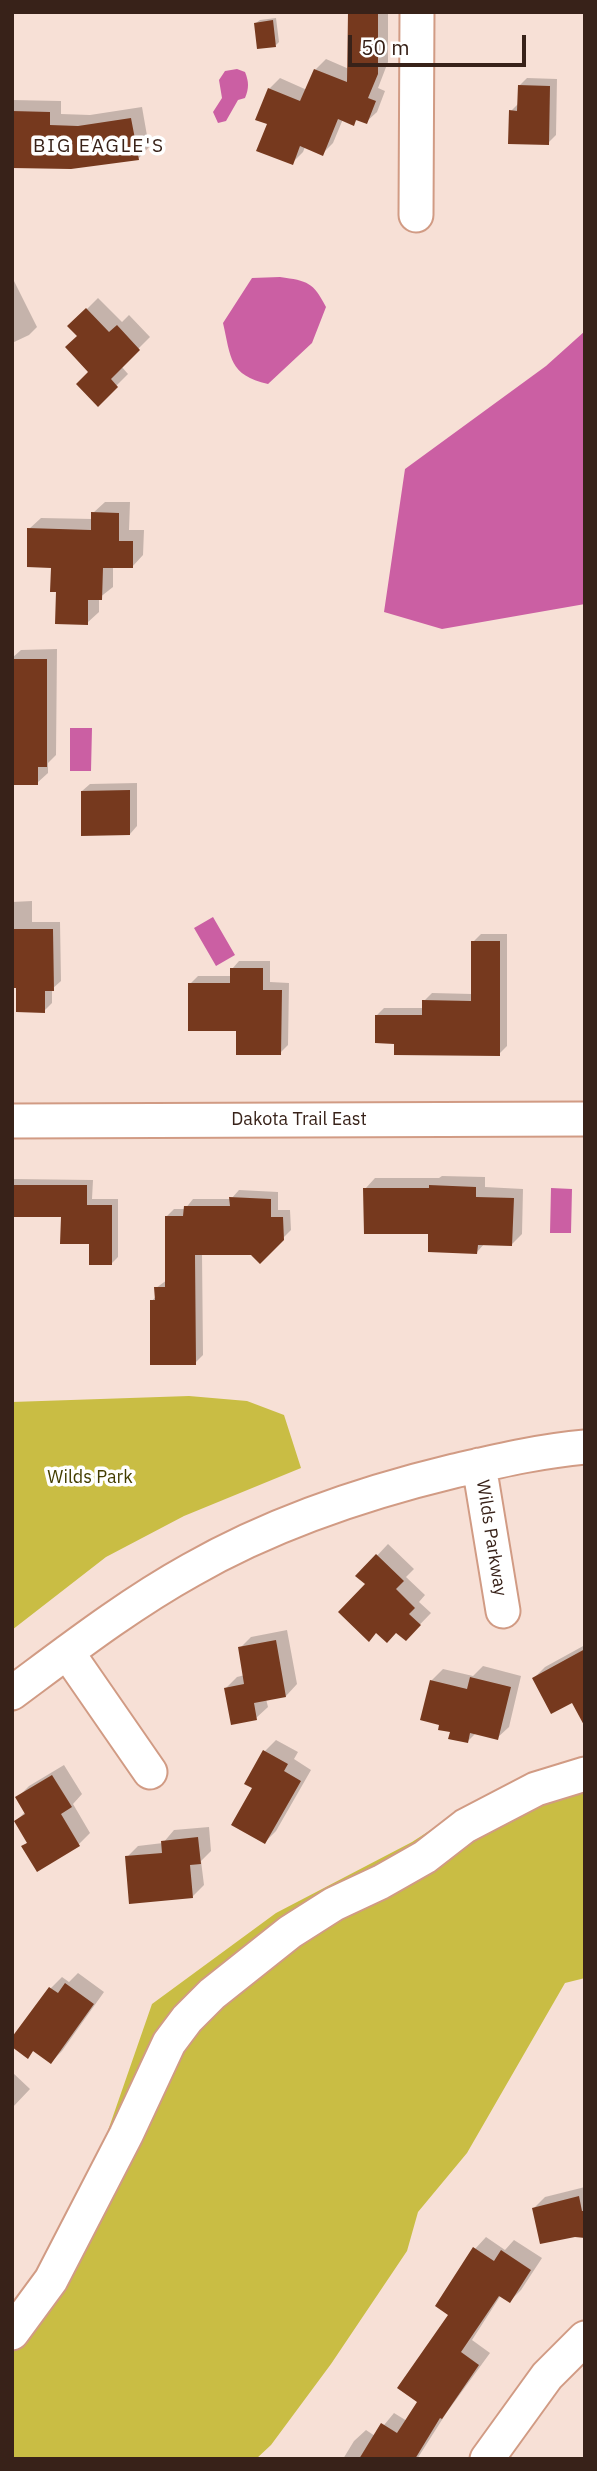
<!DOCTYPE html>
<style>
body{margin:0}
#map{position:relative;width:597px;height:2471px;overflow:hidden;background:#f7e0d6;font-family:"IBM Plex Sans",sans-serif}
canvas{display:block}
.frame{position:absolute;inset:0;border:14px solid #382219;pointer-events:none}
.scale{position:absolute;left:348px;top:35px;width:178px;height:32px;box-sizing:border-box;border:4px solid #382219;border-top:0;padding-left:9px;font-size:21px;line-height:24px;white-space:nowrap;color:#382219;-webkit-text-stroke:5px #fff;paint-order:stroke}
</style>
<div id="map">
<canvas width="597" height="2471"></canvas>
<div class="frame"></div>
<div class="scale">50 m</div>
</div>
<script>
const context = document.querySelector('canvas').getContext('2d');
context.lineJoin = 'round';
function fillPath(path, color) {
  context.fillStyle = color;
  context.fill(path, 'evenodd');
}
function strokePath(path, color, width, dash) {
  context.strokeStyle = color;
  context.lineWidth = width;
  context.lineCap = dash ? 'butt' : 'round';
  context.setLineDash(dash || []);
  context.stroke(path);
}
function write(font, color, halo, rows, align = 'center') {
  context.font = font + ' "IBM Plex Sans",sans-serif';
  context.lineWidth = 7;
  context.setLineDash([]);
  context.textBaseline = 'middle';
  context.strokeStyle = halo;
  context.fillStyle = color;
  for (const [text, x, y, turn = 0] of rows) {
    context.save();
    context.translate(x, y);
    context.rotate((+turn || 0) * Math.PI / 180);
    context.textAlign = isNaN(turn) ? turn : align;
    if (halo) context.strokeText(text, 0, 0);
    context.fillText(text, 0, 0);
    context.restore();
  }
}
fillPath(new Path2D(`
 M 189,1396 L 247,1401 L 284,1415 L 301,1468 L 184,1516 L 106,1557 L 12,1630 L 12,1402 Z
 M 585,1759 L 585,1978 L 565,1983 L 467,2153 L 418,2212 L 407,2251 L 331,2364 L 271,2445 L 256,2459 L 12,2459 L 12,2306 L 45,2265 L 104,2142 L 152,2004 L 276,1913 L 412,1842 L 480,1798 Z`), '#c9bd44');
fillPath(new Path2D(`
 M 237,69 L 245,72 C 249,82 249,88 245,98 L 238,100 L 226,121 L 218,123 L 213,112 L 222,98 L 219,80 L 225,71 Z
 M 280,277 C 308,281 313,282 326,307 L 312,343 L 268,384 C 229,375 231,358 223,323 L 252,278 Z
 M 585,331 L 585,604 L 442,629 L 384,612 L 405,469 L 546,366 Z
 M 70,728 L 92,728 L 91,771 L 70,771 Z
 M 213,917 L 235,955 L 216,966 L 194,928 Z
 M 551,1188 L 572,1189 L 571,1233 L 550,1233 Z`), '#cb5fa3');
fillPath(new Path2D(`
 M 349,12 L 388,12 L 388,62 L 378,88 L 385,91 L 377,112 L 366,122 L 358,119 L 354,123 L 343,119 L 333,143 L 323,153 L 305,147 L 303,152 L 292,163 L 269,123 L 269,89 L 280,78 L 307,90 L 315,70 L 326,59 L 349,69 Z
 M 276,18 L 279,42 L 276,45 L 256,23 L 260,20 Z
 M 527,78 L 557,79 L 556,135 L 548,143 L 511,111 L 519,103 L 519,86 Z
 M 12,100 L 61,101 L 61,114 L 90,115 L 142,107 L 149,147 L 138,159 L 12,166 Z
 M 12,277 L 37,327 L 29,335 L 12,343 Z
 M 98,298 L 122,322 L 129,315 L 150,337 L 121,366 L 128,374 L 98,404 L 79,336 L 70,326 Z
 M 105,502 L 130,502 L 129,530 L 144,530 L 143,555 L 132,567 L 113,566 L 113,587 L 99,598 L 99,612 L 87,623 L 58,590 L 53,566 L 29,529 L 41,518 L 93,519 L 93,513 Z
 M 57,649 L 56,755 L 48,763 L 48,773 L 37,783 L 12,783 L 12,658 L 21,650 Z
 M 137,783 L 137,826 L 130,834 L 82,791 L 90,784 Z
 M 32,901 L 32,922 L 60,922 L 61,981 L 52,989 L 52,1003 L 44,1011 L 17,987 L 12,987 L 12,902 Z
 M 481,934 L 507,934 L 507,1046 L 499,1054 L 396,1042 L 377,1015 L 384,1008 L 424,1008 L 424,1001 L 432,993 L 472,994 L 473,942 Z
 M 239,961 L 270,961 L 270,982 L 289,983 L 288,1045 L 280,1053 L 190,984 L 198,976 L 232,976 L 232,969 Z
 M 442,1176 L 485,1177 L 485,1187 L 523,1189 L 522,1234 L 512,1244 L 485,1243 L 477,1252 L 430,1232 L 365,1189 L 375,1178 L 439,1178 Z
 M 12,1179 L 93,1180 L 92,1199 L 118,1199 L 118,1257 L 112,1263 L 62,1215 L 12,1215 Z
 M 239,1190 L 278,1192 L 278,1210 L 290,1210 L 291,1230 L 260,1261 L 252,1253 L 202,1253 L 203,1355 L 195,1363 L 152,1301 L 156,1296 L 156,1288 L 167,1280 L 167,1216 L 174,1209 L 185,1209 L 193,1199 L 231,1199 Z
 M 388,1544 L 414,1569 L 406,1577 L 425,1595 L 419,1602 L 431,1613 L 406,1639 L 367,1584 L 358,1576 Z
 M 287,1630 L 297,1684 L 286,1696 L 266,1699 L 268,1707 L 256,1718 L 226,1688 L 237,1677 L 245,1675 L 240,1648 L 251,1637 Z
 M 585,1645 L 585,1701 L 572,1701 L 534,1678 L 545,1667 Z
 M 483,1666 L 521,1676 L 509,1727 L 497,1738 L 476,1733 L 468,1741 L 452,1731 L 431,1681 L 443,1669 L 473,1676 Z
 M 276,1740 L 298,1752 L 294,1759 L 311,1770 L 276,1831 L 265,1842 L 265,1751 Z
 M 64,1765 L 82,1794 L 73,1804 L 90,1833 L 79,1844 L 37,1869 L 24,1846 L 28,1842 L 16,1821 L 26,1811 L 17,1798 L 29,1786 Z
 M 209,1827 L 211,1851 L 201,1861 L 204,1885 L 192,1897 L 127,1857 L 138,1846 L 163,1843 L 174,1830 Z
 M 78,1973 L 104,1992 L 62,2051 L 51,2062 L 34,2050 L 28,2056 L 51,1988 L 62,1977 L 69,1982 Z
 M 12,2072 L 30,2089 L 12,2108 Z
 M 585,2187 L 585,2236 L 534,2208 L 545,2197 Z
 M 486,2237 L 505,2250 L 514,2240 L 542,2258 L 521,2290 L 510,2301 L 501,2295 L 472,2340 L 490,2353 L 447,2412 L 417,2459 L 343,2459 L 354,2441 L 366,2430 L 375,2436 L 394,2413 L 407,2421 L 420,2402 L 475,2249 Z`), '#0003');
fillPath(new Path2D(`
 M 348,12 L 378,12 L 378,74 L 368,98 L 376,101 L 367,124 L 356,120 L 354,126 L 338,119 L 323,156 L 300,146 L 293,165 L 256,151 L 267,124 L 255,120 L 268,88 L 300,101 L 314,69 L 347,82 Z
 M 273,20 L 276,47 L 257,49 L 254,23 Z
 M 518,85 L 550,86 L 549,145 L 508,144 L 509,110 L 517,111 Z
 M 12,111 L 50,112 L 50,125 L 78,126 L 131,118 L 139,160 L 71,169 L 12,168 Z
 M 86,308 L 109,332 L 117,325 L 140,350 L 111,379 L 118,387 L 98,407 L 76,384 L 88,372 L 65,347 L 77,336 L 67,326 Z
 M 91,512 L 119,513 L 119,541 L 133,541 L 133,568 L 103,568 L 102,600 L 88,600 L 88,625 L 55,624 L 56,592 L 50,592 L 51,568 L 27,567 L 27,528 L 91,530 Z
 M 12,659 L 47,659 L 47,767 L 38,767 L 38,785 L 12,785 Z
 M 130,790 L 130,835 L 81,836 L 81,791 Z
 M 12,929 L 53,929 L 54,991 L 45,991 L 45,1013 L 16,1012 L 16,988 L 12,988 Z
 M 471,941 L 500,941 L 500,1056 L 394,1055 L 394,1044 L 375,1043 L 375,1015 L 422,1015 L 422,1000 L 471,1001 Z
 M 230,968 L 263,968 L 263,990 L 282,990 L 281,1055 L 236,1055 L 236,1031 L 188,1031 L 188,983 L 230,983 Z
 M 13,1185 L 87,1185 L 87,1205 L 112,1205 L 112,1265 L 89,1265 L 89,1244 L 60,1244 L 61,1217 L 13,1217 Z
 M 429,1185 L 476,1187 L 476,1197 L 514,1198 L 512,1246 L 478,1245 L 477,1254 L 428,1252 L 428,1234 L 364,1234 L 363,1188 L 429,1188 Z
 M 229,1197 L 271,1199 L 271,1217 L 283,1217 L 284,1240 L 260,1264 L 251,1255 L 195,1255 L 196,1365 L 150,1365 L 150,1300 L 155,1300 L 154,1287 L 165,1287 L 165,1216 L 183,1216 L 184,1206 L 230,1206 Z
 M 376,1554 L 404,1581 L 396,1589 L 415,1608 L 409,1614 L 421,1625 L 406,1641 L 396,1633 L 387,1643 L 376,1633 L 369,1642 L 338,1612 L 365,1584 L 355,1576 Z
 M 276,1640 L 286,1697 L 254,1703 L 257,1720 L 231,1725 L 224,1688 L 244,1684 L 238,1647 Z
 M 585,1649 L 585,1727 L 572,1703 L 551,1714 L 532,1678 Z
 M 470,1677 L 511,1687 L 498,1740 L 470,1733 L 468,1743 L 448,1739 L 450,1732 L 438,1730 L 439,1725 L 420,1720 L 430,1680 L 467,1689 Z
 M 263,1750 L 288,1764 L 284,1771 L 301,1781 L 265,1844 L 231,1825 L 252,1788 L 244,1784 Z
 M 52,1775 L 72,1807 L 61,1814 L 80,1846 L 37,1872 L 21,1846 L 27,1843 L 14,1821 L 25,1814 L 15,1797 Z
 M 198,1837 L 201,1864 L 190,1865 L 193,1898 L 129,1904 L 125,1856 L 162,1853 L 161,1841 Z
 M 65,1983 L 94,2004 L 51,2064 L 33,2051 L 28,2059 L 12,2047 L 12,2037 L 49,1987 L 58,1993 Z
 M 579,2196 L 582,2211 L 585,2211 L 585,2238 L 575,2237 L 540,2244 L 532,2208 Z
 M 473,2247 L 494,2261 L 501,2250 L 531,2270 L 510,2303 L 499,2296 L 461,2352 L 479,2365 L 442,2419 L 440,2418 L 415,2459 L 359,2459 L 381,2423 L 397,2433 L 417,2402 L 397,2388 L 448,2315 L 435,2306 Z`), '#76391e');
const minor = new Path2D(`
 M 416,215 L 417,12
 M 12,1121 L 585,1119
 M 479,1465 L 503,1611
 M 67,1652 L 150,1772
 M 12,1693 C 70,1650 128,1605 191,1570 C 273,1523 363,1493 454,1471 C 498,1461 540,1451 585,1447
 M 12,2333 L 51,2280 L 126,2135 L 169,2043 L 187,2019 L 212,1994 L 290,1932 L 334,1904 L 381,1882 L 425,1857 L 465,1826 L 536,1789 L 585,1774
 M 487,2459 L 547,2376 L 585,2338`);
strokePath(minor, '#d19b84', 37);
strokePath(minor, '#fff', 33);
write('18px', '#382219', '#fff', [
 ["Dakota Trail East",299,1120],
 ["Wilds Parkway",491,1538,81]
]);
write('18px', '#433d00', '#fff', [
 ["Wilds Park",90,1478]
]);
context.letterSpacing = '2px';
write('19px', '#382219', '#fff', [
 ["BIG EAGLE'S",99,147]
]);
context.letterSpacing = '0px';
</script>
